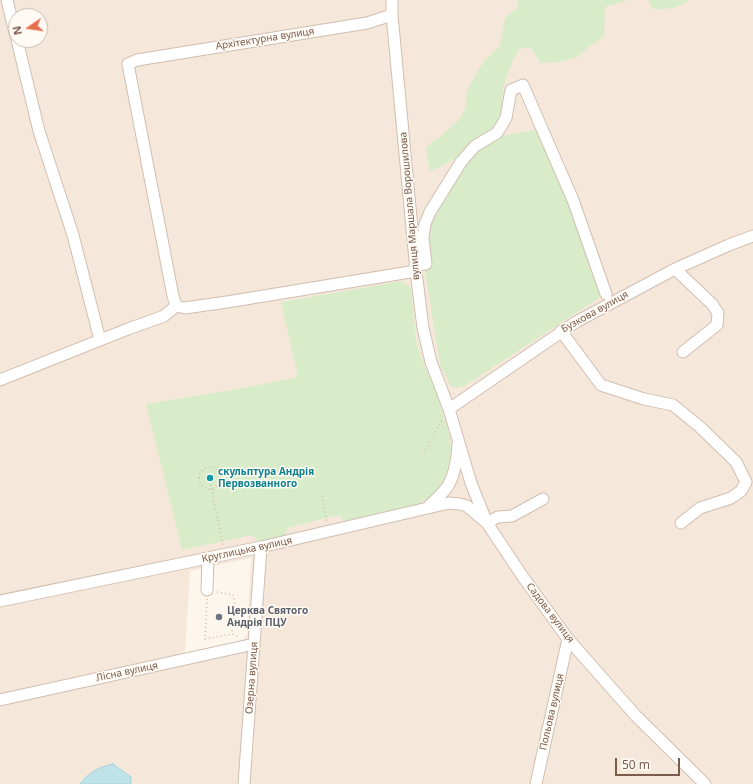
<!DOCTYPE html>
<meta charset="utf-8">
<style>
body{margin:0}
#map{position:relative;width:753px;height:784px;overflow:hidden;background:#fdf6ec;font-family:"Noto Sans",sans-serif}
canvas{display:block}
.north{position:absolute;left:8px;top:8px;width:40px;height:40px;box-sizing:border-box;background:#fffaf3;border:1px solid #cabbb1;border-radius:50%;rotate:257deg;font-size:11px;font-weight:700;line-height:16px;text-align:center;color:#7a5c4d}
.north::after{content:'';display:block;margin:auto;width:14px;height:18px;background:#e76f51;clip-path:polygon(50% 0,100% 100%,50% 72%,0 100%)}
.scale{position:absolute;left:615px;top:758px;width:65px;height:18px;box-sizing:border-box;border:2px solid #7a5c4d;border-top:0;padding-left:5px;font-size:12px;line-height:14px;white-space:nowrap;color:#7a5c4d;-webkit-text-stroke:3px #fffaf3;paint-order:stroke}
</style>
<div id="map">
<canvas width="753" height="784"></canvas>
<div class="north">N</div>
<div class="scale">50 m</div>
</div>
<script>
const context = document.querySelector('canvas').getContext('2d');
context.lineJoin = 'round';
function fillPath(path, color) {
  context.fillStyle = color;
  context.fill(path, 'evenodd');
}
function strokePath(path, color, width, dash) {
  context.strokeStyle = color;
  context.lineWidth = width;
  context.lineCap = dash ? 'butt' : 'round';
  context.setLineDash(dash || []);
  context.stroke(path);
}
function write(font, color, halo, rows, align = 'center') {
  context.font = font + ' "Noto Sans",sans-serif';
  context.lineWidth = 3;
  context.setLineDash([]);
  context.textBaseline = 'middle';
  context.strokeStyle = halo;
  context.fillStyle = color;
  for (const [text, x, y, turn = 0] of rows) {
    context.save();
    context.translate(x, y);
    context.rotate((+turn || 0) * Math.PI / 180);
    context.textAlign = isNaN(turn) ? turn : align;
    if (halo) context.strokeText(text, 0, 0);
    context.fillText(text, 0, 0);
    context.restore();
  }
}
fillPath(new Path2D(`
 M 0,0 L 753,0 L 753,784 L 0,784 ZM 16,16 L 40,16 L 40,40 L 16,40 ZM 251,558 L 247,635 L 241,641 L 238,642 L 185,653 L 190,571 Z`), '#f5e8da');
fillPath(new Path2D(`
 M 518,0 L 628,0 L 605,7 L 604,37 L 590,46 L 577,57 L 560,62 L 540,63 L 530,47 L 519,49 L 513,59 L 503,88 L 502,101 L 504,113 L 496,129 L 482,135 L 466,151 L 460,156 L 440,167 L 430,171 L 427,157 L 426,147 L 441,136 L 458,121 L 465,109 L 467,90 L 484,61 L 500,46 L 505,18 L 518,7 Z
 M 648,0 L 690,0 C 677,7 668,11 653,9 Z
 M 539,129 L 563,190 L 600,297 L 463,387 L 451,387 L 440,365 L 425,270 L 429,265 L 431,220 L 473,151 L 500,136 Z
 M 402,281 L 411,288 L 416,339 L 420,355 L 438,397 L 450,437 L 451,448 L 450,458 L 446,475 L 440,488 L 429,498 L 417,504 L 344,521 L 339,515 L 287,528 L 285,535 L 258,541 L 252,535 L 182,550 L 146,404 L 243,388 L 298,377 L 281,302 Z`), '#d8ecc9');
const water = new Path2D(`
 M 113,764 L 131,777 L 131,784 L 80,784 C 89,772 99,767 113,764 Z`);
fillPath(water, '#bfe3e8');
strokePath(water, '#a5d3da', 1);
const minor = new Path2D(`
 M 7,0 L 16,37
 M 392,0 L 392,15 L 416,271 L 423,328 L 431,362 L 449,409 L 471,483 L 487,523 L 523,577 L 568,639 L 636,716 L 705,784
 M 392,15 L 367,23 L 137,60 L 128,64 L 173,296 L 176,306 L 185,308 L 227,302 L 416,271
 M 17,40 L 39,131 L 73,235 L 100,340
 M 415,265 L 426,264 L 423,237 L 425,224 L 430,212 L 461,162 L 475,146 L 497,133 L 506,118 L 511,90 L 523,85 L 573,200 L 606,294
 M 675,269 L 712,304 L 718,313 L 717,325 L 683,352
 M 561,331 L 601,385 L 644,399 L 673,405 L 700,427 L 736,462 L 746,482 L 741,491 L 731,498 L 700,508 L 681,523
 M 0,380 L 128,329 L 164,316 L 176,306
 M 449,409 L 576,322 L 675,269 L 729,245 L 753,236
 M 427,508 C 434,501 442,495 447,487 C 455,476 457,459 458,445
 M 207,590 L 208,558
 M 0,601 L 261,547 L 449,503 L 460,504 L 467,506 L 487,523 L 498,517 L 512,516 L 543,499
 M 0,700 L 254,644
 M 244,784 L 261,547
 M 536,784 L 568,639`);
strokePath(minor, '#d1beb0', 13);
strokePath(new Path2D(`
 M 424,453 L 442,420
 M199 478a11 11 0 1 1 22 0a11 11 0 1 1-22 0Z
 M 210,481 L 223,546
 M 322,496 L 327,522
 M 217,592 L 233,595 L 235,602 L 232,634
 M 207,599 L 205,639 L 232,634 L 239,637`), '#d9b8a5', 1.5, [1, 3]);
strokePath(minor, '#fff', 11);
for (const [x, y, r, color] of [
 [210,478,4,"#0f9aa8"],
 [219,617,4,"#6b7280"]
]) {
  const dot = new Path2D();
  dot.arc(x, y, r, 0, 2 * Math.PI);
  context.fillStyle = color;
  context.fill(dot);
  strokePath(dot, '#fffaf3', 1.5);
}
write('10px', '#7a5c4d', '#fffaf3', [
 ["Архітектурна вулиця",265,39,-9],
 ["вулиця Маршала Ворошилова",410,206,-95],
 ["Бузкова вулиця",595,312,-29],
 ["Круглицька вулиця",247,550,-12],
 ["Садова вулиця",550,613,53],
 ["Лісна вулиця",127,672,-12],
 ["Озерна вулиця",252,678,-86],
 ["Польова вулиця",552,712,-77]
]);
write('bold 10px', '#0d838f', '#fffaf3', [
 ["скульптура Андрія",218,472],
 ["Первозванного",218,484]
], 'left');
write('bold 10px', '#5b616d', '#fffaf3', [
 ["Церква Святого",227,611],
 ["Андрія ПЦУ",227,623]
], 'left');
</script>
